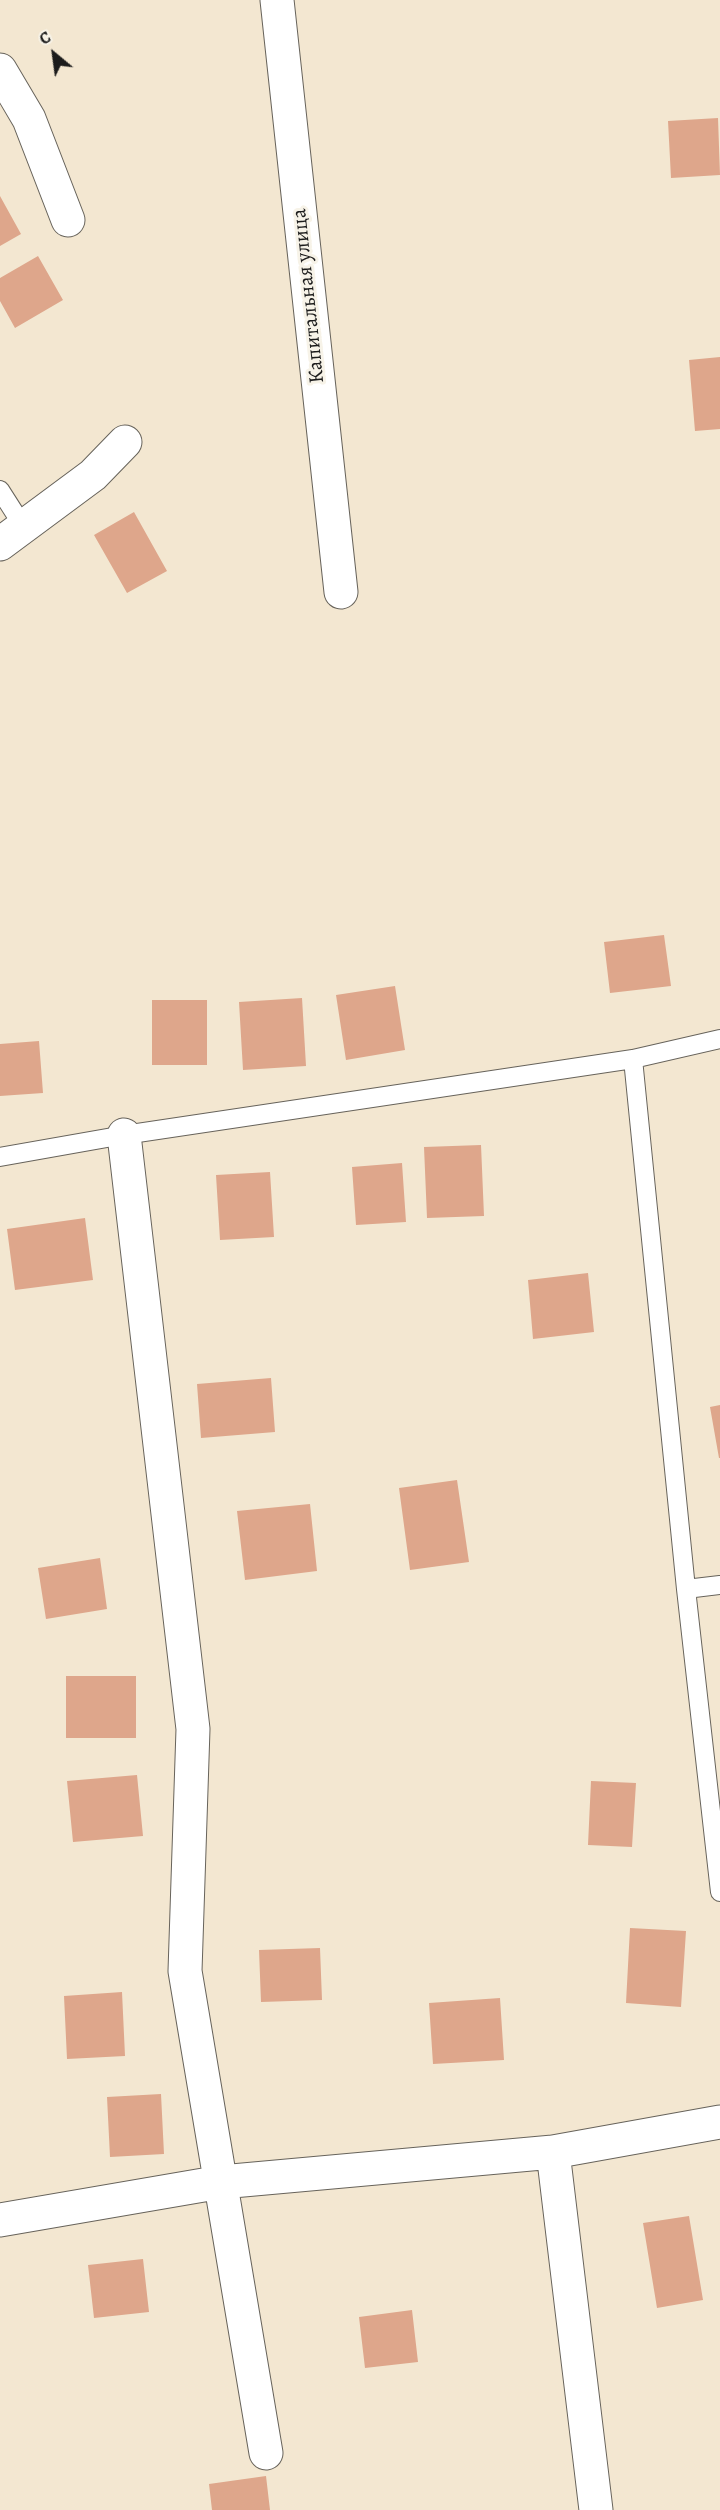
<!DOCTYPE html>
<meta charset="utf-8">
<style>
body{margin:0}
#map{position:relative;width:720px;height:2510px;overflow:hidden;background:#f3e7d1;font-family:Alegreya,serif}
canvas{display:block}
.north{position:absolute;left:24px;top:24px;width:60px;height:60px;-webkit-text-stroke:4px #f7f3e8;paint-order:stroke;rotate:331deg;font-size:16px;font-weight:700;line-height:24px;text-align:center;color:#1c1c1c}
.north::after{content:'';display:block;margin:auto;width:21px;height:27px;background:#1c1c1c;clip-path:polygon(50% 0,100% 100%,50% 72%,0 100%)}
</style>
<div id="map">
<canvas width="720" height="2510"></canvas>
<div class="north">С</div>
</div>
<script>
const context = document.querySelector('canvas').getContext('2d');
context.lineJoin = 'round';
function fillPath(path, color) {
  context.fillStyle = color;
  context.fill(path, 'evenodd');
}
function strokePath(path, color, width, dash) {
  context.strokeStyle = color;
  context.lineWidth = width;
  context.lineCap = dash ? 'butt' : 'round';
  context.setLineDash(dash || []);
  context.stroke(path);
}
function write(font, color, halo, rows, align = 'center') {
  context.font = font + ' Alegreya,serif';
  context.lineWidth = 6;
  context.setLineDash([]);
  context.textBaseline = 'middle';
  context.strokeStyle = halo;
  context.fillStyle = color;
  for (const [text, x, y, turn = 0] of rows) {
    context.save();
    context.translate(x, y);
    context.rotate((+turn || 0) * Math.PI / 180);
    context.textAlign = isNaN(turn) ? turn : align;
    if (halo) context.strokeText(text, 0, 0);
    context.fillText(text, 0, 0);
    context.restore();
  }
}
fillPath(new Path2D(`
 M 718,118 L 720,175 L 671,178 L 668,121 Z
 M 0,196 L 21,234 L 0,246 Z
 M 38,256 L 63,300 L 15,328 L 0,301 L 0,278 Z
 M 720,357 L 720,429 L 695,431 L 689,360 Z
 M 134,512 L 167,571 L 127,593 L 94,535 Z
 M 664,935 L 671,986 L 610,993 L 604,942 Z
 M 395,986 L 405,1050 L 346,1060 L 336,995 Z
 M 302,998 L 306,1066 L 243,1070 L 239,1002 Z
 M 152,1000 L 207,1000 L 207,1065 L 152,1065 Z
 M 39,1041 L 43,1093 L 0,1096 L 0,1044 Z
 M 481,1145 L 484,1216 L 427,1218 L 424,1147 Z
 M 402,1163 L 406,1222 L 356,1225 L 352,1167 Z
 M 270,1172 L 274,1237 L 220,1240 L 216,1175 Z
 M 85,1218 L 93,1280 L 15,1290 L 7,1229 Z
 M 588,1273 L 594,1332 L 533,1339 L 528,1280 Z
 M 271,1378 L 275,1432 L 201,1438 L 197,1384 Z
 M 720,1405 L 720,1458 L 719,1458 L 710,1407 Z
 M 457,1480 L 469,1562 L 410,1570 L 399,1488 Z
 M 310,1504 L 317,1571 L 245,1580 L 237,1511 Z
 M 100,1558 L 107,1609 L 46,1619 L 38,1568 Z
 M 66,1676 L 136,1676 L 136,1738 L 66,1738 Z
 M 137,1775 L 143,1836 L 73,1842 L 67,1781 Z
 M 591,1781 L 636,1783 L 632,1847 L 588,1845 Z
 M 630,1928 L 686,1931 L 681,2007 L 626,2003 Z
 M 320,1948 L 322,2000 L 261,2002 L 259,1950 Z
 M 122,1992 L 125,2056 L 67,2059 L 64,1996 Z
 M 500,1998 L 504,2060 L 433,2064 L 429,2003 Z
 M 161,2094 L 164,2154 L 110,2157 L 107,2097 Z
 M 689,2216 L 703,2300 L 657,2308 L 643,2223 Z
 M 143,2259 L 149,2312 L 94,2318 L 88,2265 Z
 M 412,2310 L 418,2362 L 365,2368 L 359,2317 Z
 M 266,2476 L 270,2510 L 212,2510 L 209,2484 Z`), '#dea68b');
const service = new Path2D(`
 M 0,490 L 23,526
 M 633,1059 L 686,1589 L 720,1892
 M 0,1157 L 124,1135 L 633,1059 L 720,1039
 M 686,1589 L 720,1585`);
const minor = new Path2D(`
 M 277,0 L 341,592
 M 0,70 L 29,119 L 68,220
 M 0,544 L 93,475 L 125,442
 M 124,1135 L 193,1729 L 185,1971 L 266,2453
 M 553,2152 L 596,2510
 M 0,2220 L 221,2182 L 553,2152 L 720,2122`);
strokePath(service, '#67635b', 20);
strokePath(minor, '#67635b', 35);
strokePath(service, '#fff', 18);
strokePath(minor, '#fff', 33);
write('21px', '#1c1c1c', '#f7f3e8', [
 ["Капитальная улица",309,296,-96]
]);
</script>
